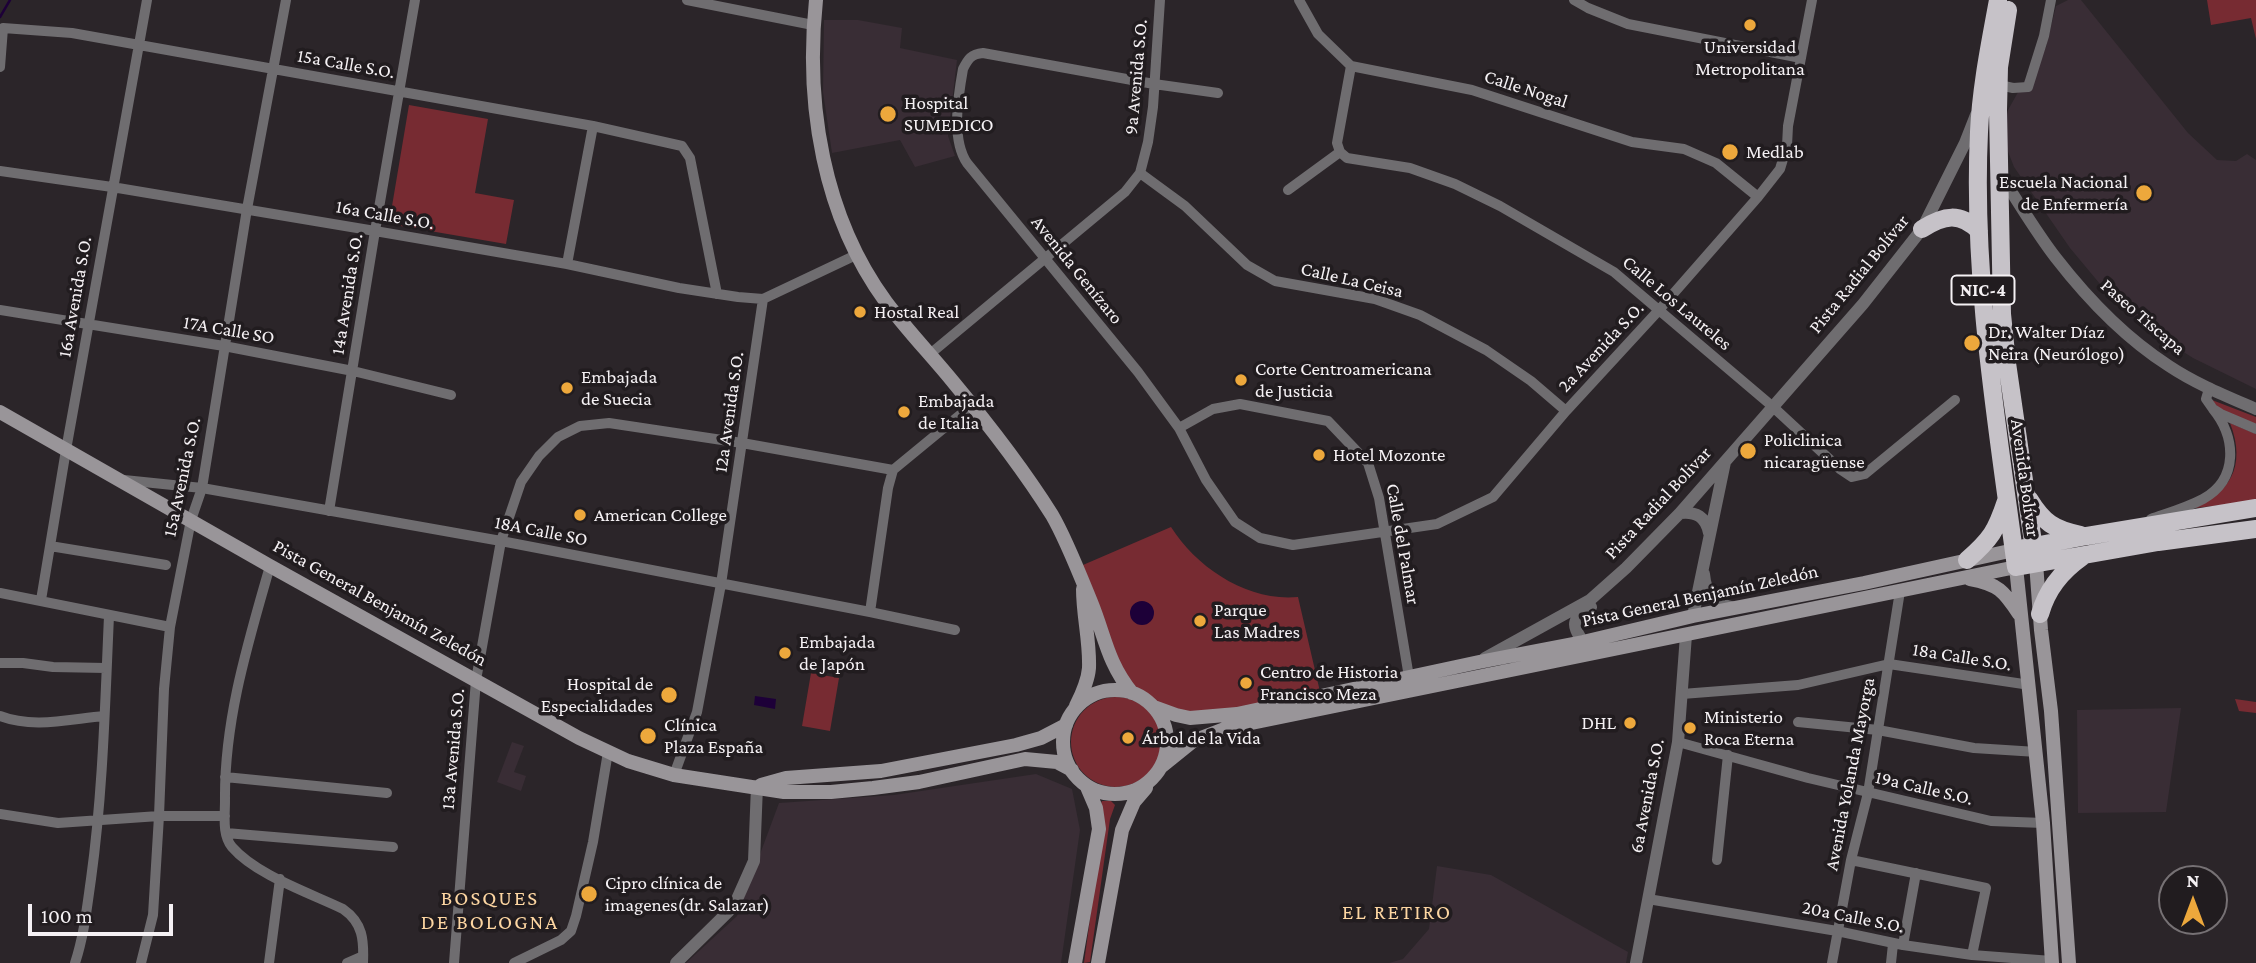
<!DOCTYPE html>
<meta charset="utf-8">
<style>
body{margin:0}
#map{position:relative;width:2256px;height:963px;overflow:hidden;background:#2b2529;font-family:"Crimson Pro",serif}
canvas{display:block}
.north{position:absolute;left:2158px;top:865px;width:70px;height:70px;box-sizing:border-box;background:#211c1f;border:2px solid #767174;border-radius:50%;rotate:0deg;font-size:19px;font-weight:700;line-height:28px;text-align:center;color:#f5f1f4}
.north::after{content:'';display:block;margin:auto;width:24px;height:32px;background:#eda83c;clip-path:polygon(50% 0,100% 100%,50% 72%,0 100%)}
.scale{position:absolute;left:28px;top:904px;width:145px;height:32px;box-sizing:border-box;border:4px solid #f5f1f4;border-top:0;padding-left:9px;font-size:21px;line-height:24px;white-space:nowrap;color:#f5f1f4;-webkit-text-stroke:5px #211c1f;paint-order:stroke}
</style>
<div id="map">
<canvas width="2256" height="963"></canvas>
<div class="north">N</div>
<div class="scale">100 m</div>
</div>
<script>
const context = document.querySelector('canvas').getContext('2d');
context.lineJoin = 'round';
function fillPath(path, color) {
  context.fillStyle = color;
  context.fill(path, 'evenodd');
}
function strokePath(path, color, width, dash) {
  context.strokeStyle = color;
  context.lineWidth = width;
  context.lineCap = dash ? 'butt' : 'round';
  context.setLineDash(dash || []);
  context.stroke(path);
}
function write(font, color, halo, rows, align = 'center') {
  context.font = font + ' "Crimson Pro",serif';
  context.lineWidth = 7;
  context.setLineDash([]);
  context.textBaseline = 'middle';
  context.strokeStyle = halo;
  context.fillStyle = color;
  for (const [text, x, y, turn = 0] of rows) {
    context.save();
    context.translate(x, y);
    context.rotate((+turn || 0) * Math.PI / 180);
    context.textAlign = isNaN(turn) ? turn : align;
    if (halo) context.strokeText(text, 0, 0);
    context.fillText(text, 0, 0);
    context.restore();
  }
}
fillPath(new Path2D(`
 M 2068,0 L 2081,0 L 2188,133 L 2217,160 L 2236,161 L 2247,154 L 2256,160 L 2256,389 L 2193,358 L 2154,333 L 2110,296 L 2070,248 L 2014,167 L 2007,149 L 2004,128 L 2008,110 L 2030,71 L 2046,47 L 2056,6 Z
 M 824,20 L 858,20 L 902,28 L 900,48 L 957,60 L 948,136 L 955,156 L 915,167 L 900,140 L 832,153 L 823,92 Z
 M 2181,708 L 2166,812 L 2078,813 L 2077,710 Z
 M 512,742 L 524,746 L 514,772 L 526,776 L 521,791 L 497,782 Z
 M 1036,774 L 1072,789 L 1080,830 L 1061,963 L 686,963 L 737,916 L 779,803 L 894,795 Z
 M 1437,866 L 1491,875 L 1628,952 L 1626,963 L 1389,963 L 1403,959 L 1429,929 Z`), '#392d35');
fillPath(new Path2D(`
 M 2207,0 L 2256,0 L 2256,39 L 2251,18 L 2211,25 Z
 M 409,105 L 488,119 L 475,193 L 514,200 L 506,244 L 389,224 Z
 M 2212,400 L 2256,417 L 2256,424 C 2242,418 2220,414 2212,400 Z
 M 2230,423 L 2256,434 L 2256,501 L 2187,509 C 2230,496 2247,466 2230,423 Z
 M 1171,527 C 1197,568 1248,602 1298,597 L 1321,696 L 1203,718 L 1154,707 L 1144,699 L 1132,693 L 1076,568 Z
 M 811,673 L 839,678 L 830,731 L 802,726 Z
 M1071 742a45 45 0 1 1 90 0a45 45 0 1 1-90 0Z
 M 2235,699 L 2256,702 L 2256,713 L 2239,711 Z
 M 1102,801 L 1111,801 L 1115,805 L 1110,819 L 1090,962 L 1084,963 L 1104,816 L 1101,803 Z`), '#772b32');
fillPath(new Path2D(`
 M1130 613a12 12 0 1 1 24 0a12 12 0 1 1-24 0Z
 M 755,696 L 776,699 L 775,709 L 754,705 Z`), '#1d0038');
strokePath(new Path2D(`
 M 0,17 L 10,0`), '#1d0038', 2.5);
strokePath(new Path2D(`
 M 687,0 L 813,25
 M 1299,0 L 1318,34 L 1351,66 L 1472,90 L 1632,142 L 1684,149 L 1716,163 L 1758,197
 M 1574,0 L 1588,8 L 1628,24 L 1801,58
 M 1351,66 L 1337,143 L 1340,152 L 1347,158 L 1410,168 L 1455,184 L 1500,206 L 1614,272 L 1772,406 L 1840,469 L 1852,477 L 1865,474 L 1955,400
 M 0,67 L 3,28 L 72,33 L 593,126 L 682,146 L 690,158 L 717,294
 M 1995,84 L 2013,88 L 2028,87 L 2044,36 L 2051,0
 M 1218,93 L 1154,84 L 983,53 C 971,54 968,59 963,69 C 958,97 951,139 967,163 L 1138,372 L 1179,428 L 1206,480 L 1235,522 L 1260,538 L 1293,545 L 1437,524 L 1493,497 L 1566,411 L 1659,310 L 1758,197 L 1780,169 L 1787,146 L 1788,126 L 1812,0
 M 0,171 L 112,187 L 375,231 L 567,264 L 679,288 L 738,297 L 763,299 L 856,255
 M 1140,173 L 1185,206 L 1247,265 L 1275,281 L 1375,299 L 1420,315 L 1486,350 L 1531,381 L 1566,411
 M 1288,190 L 1340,152
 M 567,264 L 593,126
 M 0,310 L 224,346 L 353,371 L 451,395
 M 930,354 L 1125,192 L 1140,173 L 1148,142 L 1153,107 L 1160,0
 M 2209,389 L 2206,399 L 2213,409 L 2221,414 L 2256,429
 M 1179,428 L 1213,409 L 1240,404 L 1328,421 L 1368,463 L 1379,498 L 1409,677
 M 124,480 L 202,488 L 501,541 L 870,612 L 955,630
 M 329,511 L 375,231 L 415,0
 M 2151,519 C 2168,513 2186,508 2203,499 C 2239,479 2236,437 2213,409
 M 50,546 L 166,565
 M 270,566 C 248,643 224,720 225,801 C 225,816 222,835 232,847 C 256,875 310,893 343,909 C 363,923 364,940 363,963
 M 0,593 L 170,627
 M 41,600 L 66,450 L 147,0
 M 870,612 L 888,488 L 893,470 L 972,405
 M 0,663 L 23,663 L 53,667 L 106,668
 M 1682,694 L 1798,685 L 1889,664 L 2030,685
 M 0,716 C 33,729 70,719 104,716
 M 1798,722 L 1878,730 L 1974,748 L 2037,752
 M 1678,742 L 1808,778 L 1991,821 L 2043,823
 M 674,775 L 697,712 L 721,584 L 763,299
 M 225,777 L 387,793
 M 0,814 L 58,823 L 159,816 L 225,816
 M 226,833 L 393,847
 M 1717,860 L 1728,755
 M 1851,860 L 1986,888 L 1972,955
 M 1648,899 L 1837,931 L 1903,945 L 1972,955 L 2052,961
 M 1903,945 L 1916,873
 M 75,963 C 84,936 87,907 91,879 C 103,792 105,704 109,616
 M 141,963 L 153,915 L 159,816 L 164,689 L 170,627 L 191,520 L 202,488 L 247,209 L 286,0
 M 269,963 L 280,879
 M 347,963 L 363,956
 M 454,963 L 476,680 L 501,541 L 521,482 L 539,456 L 558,437 L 580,426 L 609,423 L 742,443 L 893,470
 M 514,963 L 561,940 L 571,931 L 576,916 L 593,842 L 608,752
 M 1832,963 L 1851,860 L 1868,793 L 1900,591
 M 1891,963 L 1893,944`), '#6f6d70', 10);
strokePath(new Path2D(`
 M 1999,173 C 2018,201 2035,231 2056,258 C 2087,298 2127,339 2169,366 C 2196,384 2226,396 2256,409
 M 1680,513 C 1696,511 1706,517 1709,533
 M 1704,574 C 1706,595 1714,604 1735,608
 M 1693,616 L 1725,462
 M 1583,642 C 1570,622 1573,620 1591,607
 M 1485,658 L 1590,600 L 1626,568 L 1680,513 L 1863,304 L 1922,229 L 1965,143 L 1976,115
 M 676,963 L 734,906 L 754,861 L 757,786
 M 1636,963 L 1678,742 L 1686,635`), '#6f6d70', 12);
strokePath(new Path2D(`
 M 816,0 C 805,104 823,216 886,302 C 907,330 932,356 954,383 C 989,425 1023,469 1052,515 C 1066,539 1080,575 1091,602 C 1105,636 1107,662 1132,693
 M 0,412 L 270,566 L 579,738 L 628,761 L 674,775 L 784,792 L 831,792 L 873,788 L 919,782 L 1025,759 L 1057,762 L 1072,770
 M 2036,563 L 2041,630 L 2051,711 L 2069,963
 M 1970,579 C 1998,584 2004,591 2019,614
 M1063 742a52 52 0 1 1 104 0a52 52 0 1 1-104 0Z
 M 1076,706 C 1082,694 1088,681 1089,668 C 1090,641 1083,616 1083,589
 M 1154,707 L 1176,715 L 1190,718 L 1237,714 L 1479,662 L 1583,642 L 1693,616 L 1864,583 L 2014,550
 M 1162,766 L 1193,741 L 1227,728 L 2016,567 L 2043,823 L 2052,963
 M 761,785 L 786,778 L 881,771 L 1016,745 L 1041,738 L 1066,725
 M 1075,963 L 1099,829 L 1096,808 L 1087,787
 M 1098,963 L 1122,830 L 1134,802 L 1146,788`), '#999599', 14);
strokePath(new Path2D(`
 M 1998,0 C 1990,44 1981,87 1979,132 C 1972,278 1997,423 2016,567 L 2158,542 L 2256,529
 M 2008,10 L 1999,67 L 1998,110 L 2002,314 L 2007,363 L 2036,563
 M 1922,229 C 1944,215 1960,212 1979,231
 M 2029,499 C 2043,522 2054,530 2081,535
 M 2024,548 L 2087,536 L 2256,508
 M 1967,560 C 1991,539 1996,531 2006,501
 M 2040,614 C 2047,589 2061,572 2082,557`), '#c6c2c8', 18);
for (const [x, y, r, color] of [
 [1750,25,7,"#eda83c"],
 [888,114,9,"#eda83c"],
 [1730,152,9,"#eda83c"],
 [2144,193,9,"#eda83c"],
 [860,312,7,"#eda83c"],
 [1972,343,9,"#eda83c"],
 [1241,380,7,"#eda83c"],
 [567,388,7,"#eda83c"],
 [904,412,7,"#eda83c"],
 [1748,451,9,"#eda83c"],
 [1319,455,7,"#eda83c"],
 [580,515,7,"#eda83c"],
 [1200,621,7,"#eda83c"],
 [785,653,7,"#eda83c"],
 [1246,683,7,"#eda83c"],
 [669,695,9,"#eda83c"],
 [1630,723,7,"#eda83c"],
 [1690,728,7,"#eda83c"],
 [648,736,9,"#eda83c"],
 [1128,738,7,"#eda83c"],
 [589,894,9,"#eda83c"]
]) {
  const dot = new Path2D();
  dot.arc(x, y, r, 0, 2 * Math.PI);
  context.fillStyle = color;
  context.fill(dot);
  strokePath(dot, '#211c1f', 2.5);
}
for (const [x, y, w] of [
 [1983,290,63]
]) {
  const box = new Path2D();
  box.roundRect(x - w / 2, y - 14.5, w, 29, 5);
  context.fillStyle = '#211c1f';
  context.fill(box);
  strokePath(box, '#f5f1f4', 2);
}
write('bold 18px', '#f5f1f4', null, [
 ["NIC-4",1983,290]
]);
write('19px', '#f5f1f4', '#211c1f', [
 ["Universidad",1750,47,"center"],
 ["Metropolitana",1750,69,"center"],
 ["Hospital",904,103],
 ["SUMEDICO",904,125],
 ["Medlab",1746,152],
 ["Escuela Nacional",2128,182,"right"],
 ["de Enfermería",2128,204,"right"],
 ["Hostal Real",874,312],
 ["Dr. Walter Díaz",1988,332],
 ["Neira (Neurólogo)",1988,354],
 ["Corte Centroamericana",1255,369],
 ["de Justicia",1255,391],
 ["Embajada",581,377],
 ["de Suecia",581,399],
 ["Embajada",918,401],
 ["de Italia",918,423],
 ["Policlinica",1764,440],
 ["nicaragüense",1764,462],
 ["Hotel Mozonte",1333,455],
 ["American College",594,515],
 ["Parque",1214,610],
 ["Las Madres",1214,632],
 ["Embajada",799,642],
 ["de Japón",799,664],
 ["Centro de Historia",1260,672],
 ["Francisco Meza",1260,694],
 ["Hospital de",653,684,"right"],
 ["Especialidades",653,706,"right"],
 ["Ministerio",1704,717],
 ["Roca Eterna",1704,739],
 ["DHL",1616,723,"right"],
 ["Clínica",664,725],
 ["Plaza España",664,747],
 ["Árbol de la Vida",1142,738],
 ["Cipro clínica de",605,883],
 ["imagenes(dr. Salazar)",605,905]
], 'left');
write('19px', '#f5f1f4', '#211c1f', [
 ["15a Calle S.O.",346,64,10],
 ["9a Avenida S.O.",1136,77,-85],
 ["Calle Nogal",1526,89,18],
 ["16a Calle S.O.",385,215,10],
 ["Avenida Genízaro",1077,270,51],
 ["Pista Radial Bolívar",1859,274,-51],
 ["Calle La Ceisa",1352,280,13],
 ["14a Avenida S.O.",347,294,-81],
 ["16a Avenida S.O.",75,297,-80],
 ["Calle Los Laureles",1677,303,40],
 ["Paseo Tiscapa",2143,317,41],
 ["17A Calle SO",229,330,10],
 ["2a Avenida S.O.",1601,347,-47],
 ["12a Avenida S.O.",729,412,-82],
 ["15a Avenida S.O.",182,477,-78],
 ["Avenida Bolívar",2025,478,82],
 ["Pista Radial Bolivar",1658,503,-47],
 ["18A Calle SO",541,531,11],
 ["Calle del Palmar",1403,544,80],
 ["Pista General Benjamín Zeledón",1700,596,-12],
 ["Pista General Benjamín Zeledón",380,603,29],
 ["18a Calle S.O.",1962,657,9],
 ["13a Avenida S.O.",453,749,-85],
 ["Avenida Yolanda Mayorga",1850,774,-79],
 ["19a Calle S.O.",1924,788,13],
 ["6a Avenida S.O.",1647,796,-79],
 ["20a Calle S.O.",1853,917,11]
]);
context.letterSpacing = '2px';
write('21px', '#fdd6a2', '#211c1f', [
 ["BOSQUES",490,899],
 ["DE BOLOGNA",490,923],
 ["EL RETIRO",1397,913]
]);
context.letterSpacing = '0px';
</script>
